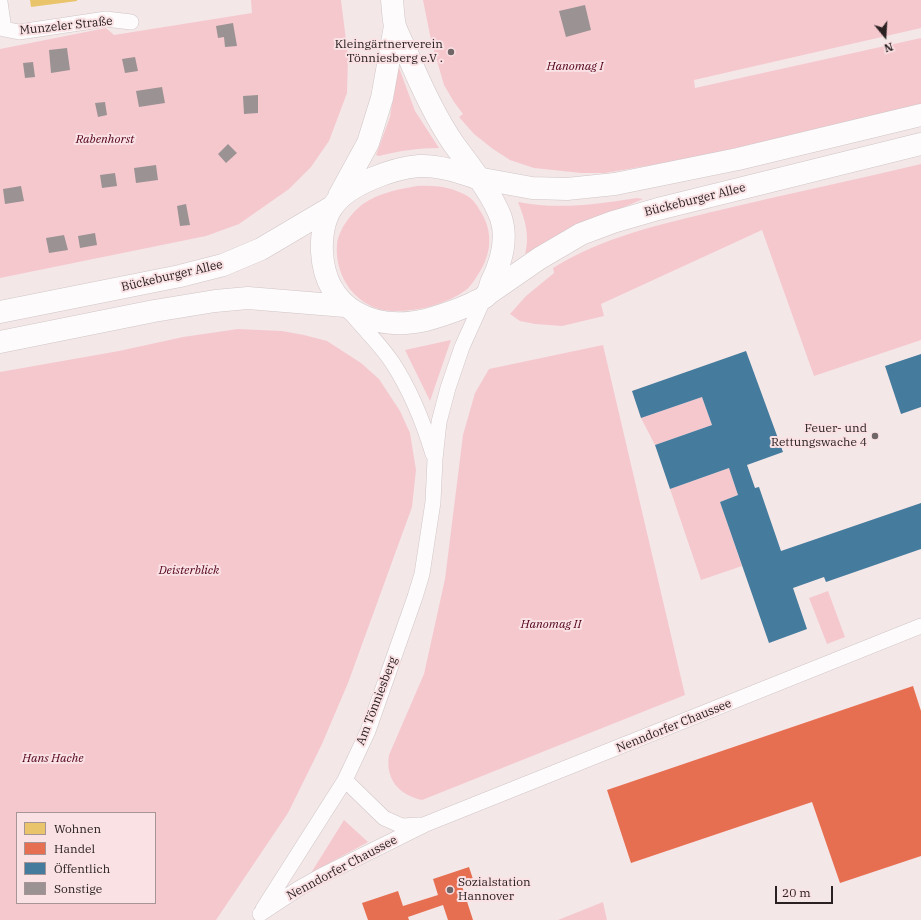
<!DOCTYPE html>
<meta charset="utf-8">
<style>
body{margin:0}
#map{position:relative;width:921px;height:920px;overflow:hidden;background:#f4e7e8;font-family:"IBM Plex Serif",serif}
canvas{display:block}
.legend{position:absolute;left:16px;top:812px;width:140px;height:92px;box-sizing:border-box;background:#fae1e4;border:1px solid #a79496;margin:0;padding:5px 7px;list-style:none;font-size:12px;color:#2a2122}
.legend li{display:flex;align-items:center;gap:8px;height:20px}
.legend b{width:20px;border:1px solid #a79496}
.north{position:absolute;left:865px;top:16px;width:40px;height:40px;-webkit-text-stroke:3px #fae1e4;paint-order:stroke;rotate:162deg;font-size:11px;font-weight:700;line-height:16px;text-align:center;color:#2a2122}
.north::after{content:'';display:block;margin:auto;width:14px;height:18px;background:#2a2122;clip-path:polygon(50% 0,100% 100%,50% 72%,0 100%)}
.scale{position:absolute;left:775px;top:886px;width:58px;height:18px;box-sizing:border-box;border:2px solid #2a2122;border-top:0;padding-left:5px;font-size:12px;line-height:14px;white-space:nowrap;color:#2a2122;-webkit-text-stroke:3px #fae1e4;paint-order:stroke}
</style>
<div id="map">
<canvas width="921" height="920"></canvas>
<ul class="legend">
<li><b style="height:11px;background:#e9c46a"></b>Wohnen</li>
<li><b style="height:11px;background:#e76f51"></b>Handel</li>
<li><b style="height:11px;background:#457b9d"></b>Öffentlich</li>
<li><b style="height:11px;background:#9b9293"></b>Sonstige</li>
</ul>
<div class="north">N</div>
<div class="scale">20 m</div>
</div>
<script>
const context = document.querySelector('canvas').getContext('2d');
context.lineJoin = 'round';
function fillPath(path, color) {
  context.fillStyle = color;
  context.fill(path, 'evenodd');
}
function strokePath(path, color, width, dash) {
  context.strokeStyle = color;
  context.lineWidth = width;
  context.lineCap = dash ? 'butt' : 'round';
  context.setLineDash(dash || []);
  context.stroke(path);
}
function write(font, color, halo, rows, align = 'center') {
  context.font = font + ' "IBM Plex Serif",serif';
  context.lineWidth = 4;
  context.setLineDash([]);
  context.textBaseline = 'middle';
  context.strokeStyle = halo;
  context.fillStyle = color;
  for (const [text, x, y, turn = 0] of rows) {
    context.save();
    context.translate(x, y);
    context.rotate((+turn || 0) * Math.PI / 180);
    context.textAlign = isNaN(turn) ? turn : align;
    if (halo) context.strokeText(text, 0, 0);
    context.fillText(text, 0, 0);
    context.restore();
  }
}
fillPath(new Path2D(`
 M 251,0 L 341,0 L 348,56 L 347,93 L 329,141 L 311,167 L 289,189 L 239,224 L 206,236 L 0,278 L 0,49 L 106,28 L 114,35 L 252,13 Z
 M 423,0 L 921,0 L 921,28 L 694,80 L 695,88 L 921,38 L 921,105 L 714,153 L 664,163 L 605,173 L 581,173 L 534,168 L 510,160 L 493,149 L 474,134 L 459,117 L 463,114 L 454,102 L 444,85 L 431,40 Z
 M 398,65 L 415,111 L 439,148 C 418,148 398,151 379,156 L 376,155 L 390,117 Z
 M 921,164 L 921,340 L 814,376 L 762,230 L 601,304 L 604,316 L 562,326 L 535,324 L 520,321 L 510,314 L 526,296 L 554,273 L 553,268 C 604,236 663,224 720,210 C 787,194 854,180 921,164 Z
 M 417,186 C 436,185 453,187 469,197 C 473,200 477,205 479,209 C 494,231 492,255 477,276 C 474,281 470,287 466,290 C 445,305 416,312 391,311 C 357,309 334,277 337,244 C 339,229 352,212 363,204 C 378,193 400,189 417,186 Z
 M 637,198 L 643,199 L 563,233 L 525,254 C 530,235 525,220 518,202 C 560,210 596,204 637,198 Z
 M 238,329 L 282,331 L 304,335 L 327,341 L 361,363 L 379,379 L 400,411 L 410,433 L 416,470 L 412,507 L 348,683 L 322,744 L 288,813 L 216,920 L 0,920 L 0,372 L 119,351 L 183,337 ZM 17,813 L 155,813 L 155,903 L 17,903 Z
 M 451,340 L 430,401 L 405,350 Z
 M 603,345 L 685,695 L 422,800 C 399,795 385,779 389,755 L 424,674 L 445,579 L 463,435 L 475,393 L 489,369 Z
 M 702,397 L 712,425 L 655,445 L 641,418 Z
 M 729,468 L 738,495 L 720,502 L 742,566 L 701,580 L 670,489 Z
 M 828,591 L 845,637 L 827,644 L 809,598 Z
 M 344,820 L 368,842 L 311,873 Z
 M 603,902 L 607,920 L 558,920 Z`), '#f5c8ce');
fillPath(new Path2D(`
 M 30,0 L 77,0 L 77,1 L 31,7 Z`), '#e9c46a');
fillPath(new Path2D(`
 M 913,686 L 921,711 L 921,856 L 840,883 L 812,802 L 631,863 L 607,790 Z
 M 469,867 L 474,882 L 462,886 L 473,920 L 448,920 L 443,905 L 408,917 L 409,920 L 368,920 L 362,903 L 398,891 L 403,906 L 438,895 L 433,879 Z`), '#e76f51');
fillPath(new Path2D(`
 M 746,351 L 783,452 L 747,465 L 755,488 L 759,487 L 781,551 L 921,503 L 921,549 L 826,582 L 824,577 L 793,588 L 807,629 L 769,643 L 720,502 L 738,495 L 729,468 L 670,489 L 655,445 L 712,425 L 702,397 L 641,418 L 632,391 Z
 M 921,354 L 921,407 L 901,414 L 885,366 Z`), '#457b9d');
fillPath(new Path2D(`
 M 585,5 L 591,30 L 566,37 L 559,11 Z
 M 233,23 L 237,46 L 225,47 L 224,37 L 218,38 L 216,26 Z
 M 67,48 L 70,70 L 51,73 L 49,50 Z
 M 135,57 L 138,71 L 125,73 L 122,59 Z
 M 33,62 L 35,77 L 25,78 L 23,63 Z
 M 162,87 L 165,103 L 139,107 L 136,91 Z
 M 258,95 L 258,113 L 244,114 L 243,96 Z
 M 105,102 L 107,115 L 98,117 L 95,103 Z
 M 228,144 L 237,153 L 226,163 L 218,154 Z
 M 156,165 L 158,180 L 136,183 L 134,168 Z
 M 115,173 L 117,186 L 102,188 L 100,175 Z
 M 21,186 L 24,201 L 5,204 L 3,189 Z
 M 186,204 L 190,225 L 180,226 L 177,206 Z
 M 95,233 L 97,245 L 80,248 L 78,236 Z
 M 64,235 L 68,250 L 49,253 L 46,238 Z`), '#9b9293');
const street = new Path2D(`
 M 0,2 L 4,29 L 19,32 L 106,19 L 131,22
 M 350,312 C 364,329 380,344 392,362 C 411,391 423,421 433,454
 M 345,780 L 384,818 L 402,826 L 420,825
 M 263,909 L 345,780 L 368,731 L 415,597 L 422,574 L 433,502 L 435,459 L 439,422 L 448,388 L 462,347 L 485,296
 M 260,914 L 298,889 L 321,876 L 426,824 L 921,626`);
const primary = new Path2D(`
 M 392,0 C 393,8 393,18 395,26 C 398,35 403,44 407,53 C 420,84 434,115 453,143 C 469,165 492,193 501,218 C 508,240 501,263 491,283 C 490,287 488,294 485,297 C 483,299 478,300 475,302 C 460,310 443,315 426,320 C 374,332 325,310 322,252 C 321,237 324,218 333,206 C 348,184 394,168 419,166 C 438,165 459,172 477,178
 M 339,196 L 368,143 L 382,98 L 395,26
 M 0,312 L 180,276 L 223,265 L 261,249 L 332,207
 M 0,342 L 154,311 L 215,301 L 248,298 L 345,306`);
const highway = new Path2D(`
 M 477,178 L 532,188 L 567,189 L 615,184 L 738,159 L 921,115
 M 485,296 L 540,258 L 581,234 L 613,222 L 658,209 L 921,144`);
strokePath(street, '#cfc5c6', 16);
strokePath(primary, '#cfc5c6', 23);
strokePath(highway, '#cfc5c6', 23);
strokePath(street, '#fdfbfc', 15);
strokePath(primary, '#fdfbfc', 22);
strokePath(highway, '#fdfbfc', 22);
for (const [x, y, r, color] of [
 [451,52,4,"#716667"],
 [875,436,4,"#716667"],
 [450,890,4,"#716667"]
]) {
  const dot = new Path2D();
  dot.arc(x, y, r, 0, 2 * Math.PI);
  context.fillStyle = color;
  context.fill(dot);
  strokePath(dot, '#fae1e4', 1.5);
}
write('12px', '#2a2122', '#fae1e4', [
 ["Munzeler Straße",66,26,-6],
 ["Bückeburger Allee",695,200,-14],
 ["Bückeburger Allee",172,276,-13],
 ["Am Tönniesberg",377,701,-69],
 ["Nenndorfer Chaussee",674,726,-22],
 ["Nenndorfer Chaussee",342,868,-28]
]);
write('12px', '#2a2122', '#fae1e4', [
 ["Kleingärtnerverein",443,45],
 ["Tönniesberg e.V .",443,59],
 ["Feuer- und",867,429],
 ["Rettungswache 4",867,443],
 ["Sozialstation",458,883,"left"],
 ["Hannover",458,897,"left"]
], 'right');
write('italic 12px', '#52001c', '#fae1e4', [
 ["Hanomag I",575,67],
 ["Rabenhorst",105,140],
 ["Deisterblick",189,571],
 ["Hanomag II",551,625],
 ["Hans Hache",53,759]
]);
</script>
